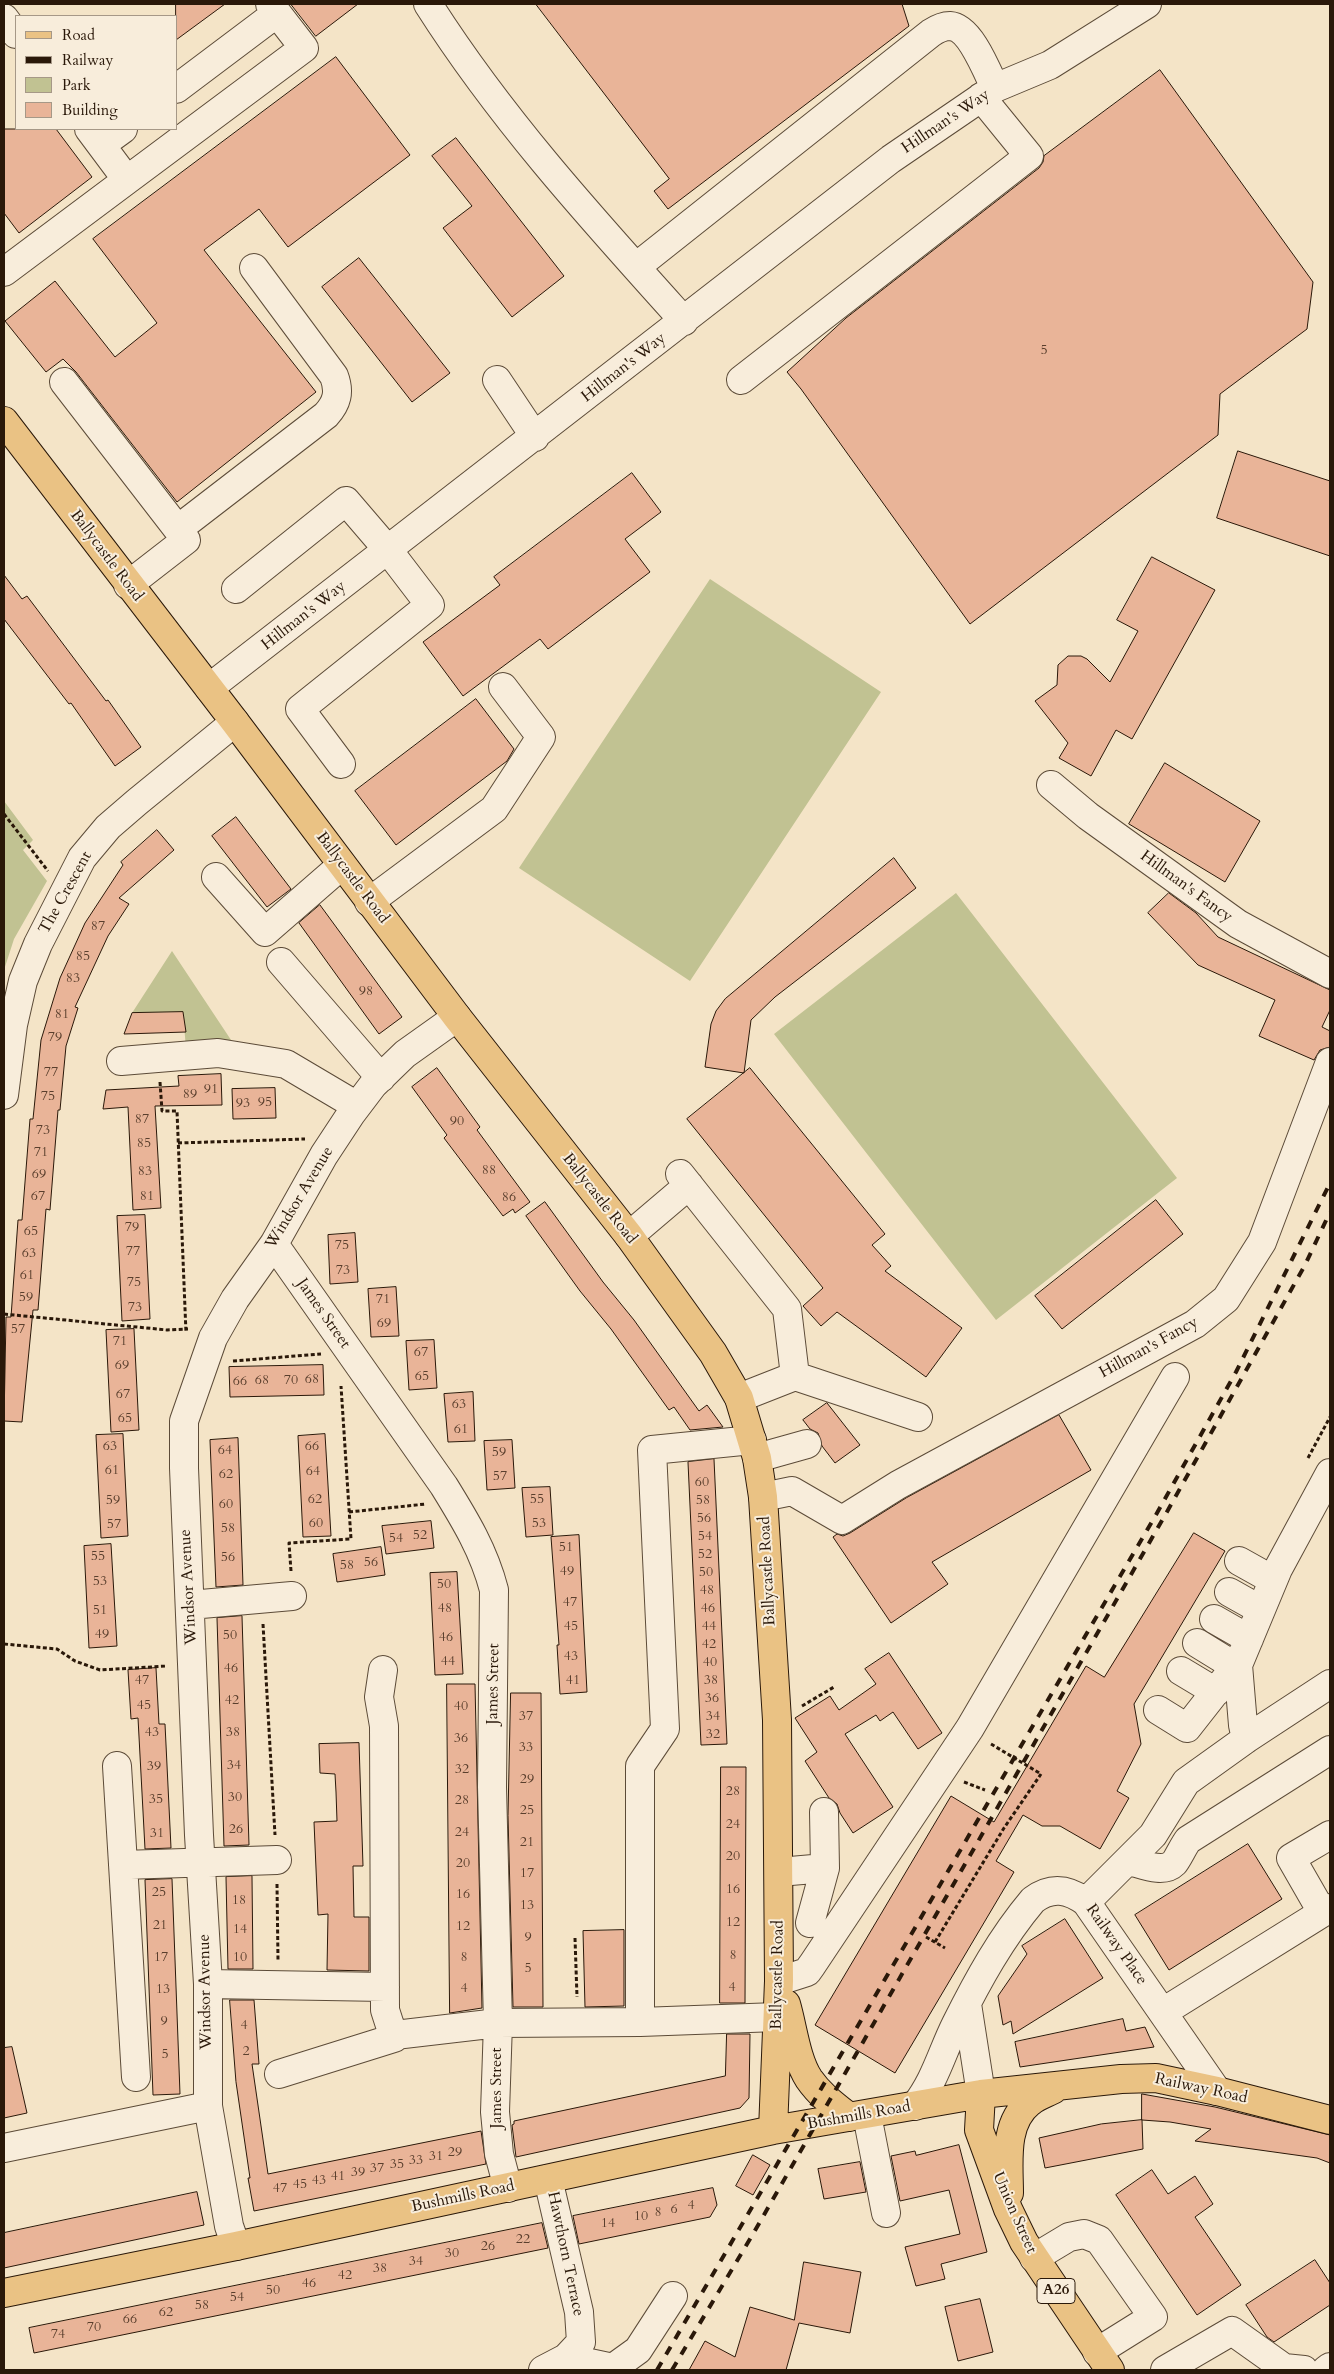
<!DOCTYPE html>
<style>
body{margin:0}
#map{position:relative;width:1334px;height:2374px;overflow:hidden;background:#f4e4c7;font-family:Cardo,serif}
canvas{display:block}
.frame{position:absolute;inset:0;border:5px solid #2a1809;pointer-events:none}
.legend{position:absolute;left:15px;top:15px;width:162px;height:115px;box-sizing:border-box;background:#f8eddb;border:1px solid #a69887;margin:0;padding:6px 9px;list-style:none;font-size:15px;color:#2a1809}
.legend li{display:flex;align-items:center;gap:10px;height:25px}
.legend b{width:25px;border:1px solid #a69887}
</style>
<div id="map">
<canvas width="1334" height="2374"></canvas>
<div class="frame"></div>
<ul class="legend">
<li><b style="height:6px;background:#eac284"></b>Road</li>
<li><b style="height:6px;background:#2a1809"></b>Railway</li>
<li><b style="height:14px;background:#c1c292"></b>Park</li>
<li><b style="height:14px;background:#e9b498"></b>Building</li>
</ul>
</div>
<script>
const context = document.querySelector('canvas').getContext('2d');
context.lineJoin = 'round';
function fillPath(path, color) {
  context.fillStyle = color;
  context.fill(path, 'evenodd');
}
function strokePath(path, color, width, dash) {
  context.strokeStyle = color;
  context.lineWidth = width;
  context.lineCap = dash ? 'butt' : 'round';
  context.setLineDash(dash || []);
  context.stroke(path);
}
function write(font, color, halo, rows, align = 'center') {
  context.font = font + ' Cardo,serif';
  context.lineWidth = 4;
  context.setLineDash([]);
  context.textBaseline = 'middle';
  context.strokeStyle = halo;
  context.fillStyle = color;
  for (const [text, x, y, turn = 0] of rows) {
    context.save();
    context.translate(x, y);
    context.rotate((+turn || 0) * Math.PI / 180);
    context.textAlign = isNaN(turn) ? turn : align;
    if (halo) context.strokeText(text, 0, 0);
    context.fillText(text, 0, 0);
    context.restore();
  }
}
fillPath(new Path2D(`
 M 710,579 L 881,692 L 690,981 L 519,868 Z
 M 4,801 L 33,840 L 23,850 L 47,881 L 14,939 L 4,970 Z
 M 956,893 L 1177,1178 L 996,1320 L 774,1034 Z
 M 172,951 L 235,1046 L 186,1049 L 183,1012 L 132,1013 Z`), '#c1c292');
const building = new Path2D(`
 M 176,4 L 225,4 L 176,40 Z
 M 291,4 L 358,4 L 316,36 Z
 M 536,4 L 902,4 L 909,26 L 668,209 L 654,191 L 669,179 Z
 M 336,57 L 410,155 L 288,247 L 259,209 L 204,250 L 316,392 L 177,502 L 76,372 L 63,359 L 46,372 L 5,321 L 55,281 L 115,357 L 157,323 L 93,239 Z
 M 1160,70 L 1313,282 L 1307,329 L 1220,394 L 1218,435 L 970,624 L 801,389 L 787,372 L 846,318 L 1039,168 L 1043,162 L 1044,156 Z
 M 4,129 L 56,129 L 92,177 L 19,233 L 4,213 Z
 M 456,138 L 564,276 L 512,317 L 443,228 L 472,206 L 432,156 Z
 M 359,258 L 450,373 L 412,402 L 322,287 Z
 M 1238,451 L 1330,481 L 1330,556 L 1217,518 Z
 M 632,473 L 661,512 L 625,539 L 650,572 L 548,649 L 540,639 L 463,696 L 423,642 L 500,585 L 494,577 Z
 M 1152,557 L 1215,590 L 1132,739 L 1116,730 L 1091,776 L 1059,758 L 1068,743 L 1035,701 L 1057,685 L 1058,665 L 1068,656 L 1081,656 L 1087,659 L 1110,682 L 1138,631 L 1117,620 Z
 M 4,575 L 22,599 L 27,596 L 106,701 L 108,700 L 141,747 L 115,766 L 71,703 L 69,704 L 4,619 Z
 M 476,699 L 514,749 L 507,761 L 396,845 L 355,791 Z
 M 1165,763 L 1260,821 L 1225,882 L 1129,824 Z
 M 236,817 L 291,889 L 267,907 L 212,836 Z
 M 157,830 L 174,850 L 119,898 L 129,904 L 108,936 L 75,1007 L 78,1008 L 66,1046 L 60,1110 L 58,1110 L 50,1210 L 46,1209 L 38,1310 L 33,1310 L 22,1422 L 4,1421 L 6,1317 L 11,1317 L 18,1220 L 22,1220 L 30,1119 L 33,1119 L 41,1040 L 60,978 L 85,923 L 123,865 L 121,862 Z
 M 894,858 L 916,888 L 775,997 L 751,1020 L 744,1073 L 705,1067 L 711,1024 L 716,1011 L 725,999 Z
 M 1169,893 L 1196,913 L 1218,937 L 1330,990 L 1330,1010 L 1322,1027 L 1330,1031 L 1330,1047 L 1320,1050 L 1314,1060 L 1259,1036 L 1275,1000 L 1198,965 L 1148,913 Z
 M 320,905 L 402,1017 L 379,1034 L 299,923 Z
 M 183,1012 L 186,1032 L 124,1034 L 132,1013 Z
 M 437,1068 L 480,1127 L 477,1130 L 530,1202 L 515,1213 L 513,1209 L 503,1216 L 444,1138 L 447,1135 L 412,1087 Z
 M 750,1068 L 885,1234 L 872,1245 L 891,1266 L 885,1271 L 962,1328 L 926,1377 L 837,1312 L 821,1326 L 803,1306 L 823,1288 L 687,1119 Z
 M 221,1074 L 222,1105 L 155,1106 L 161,1208 L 133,1210 L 128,1107 L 103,1109 L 106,1090 L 179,1086 L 178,1076 Z
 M 275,1088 L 276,1118 L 233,1119 L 232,1089 Z
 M 1156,1200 L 1183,1234 L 1062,1329 L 1035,1296 Z
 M 545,1202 L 603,1282 L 634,1320 L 699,1411 L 707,1405 L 723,1427 L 690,1430 L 674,1407 L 669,1410 L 611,1329 L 580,1291 L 526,1216 Z
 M 145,1215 L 150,1319 L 122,1321 L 117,1216 Z
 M 355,1233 L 358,1282 L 330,1284 L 328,1235 Z
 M 396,1287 L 399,1336 L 371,1337 L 368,1289 Z
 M 134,1329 L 139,1430 L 111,1432 L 106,1330 Z
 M 434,1340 L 437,1388 L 409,1390 L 406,1341 Z
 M 323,1365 L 324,1395 L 230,1397 L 229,1367 Z
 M 473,1392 L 475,1441 L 448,1442 L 444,1394 Z
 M 827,1403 L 860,1445 L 835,1463 L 822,1446 L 818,1433 L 810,1429 L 803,1420 Z
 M 1059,1415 L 1091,1470 L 932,1562 L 948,1584 L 891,1623 L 833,1537 L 837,1534 L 843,1536 L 850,1533 L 906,1498 Z
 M 123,1434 L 128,1536 L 101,1538 L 96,1435 Z
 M 325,1434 L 331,1536 L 303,1537 L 298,1436 Z
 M 238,1438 L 243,1585 L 216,1587 L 210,1440 Z
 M 512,1440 L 515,1488 L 487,1490 L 484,1441 Z
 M 714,1459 L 727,1744 L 701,1745 L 688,1462 Z
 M 550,1487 L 553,1535 L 526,1537 L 522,1488 Z
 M 431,1521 L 434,1548 L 386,1554 L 382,1526 Z
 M 1194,1533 L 1225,1551 L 1134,1704 L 1141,1744 L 1117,1791 L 1129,1798 L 1100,1849 L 1060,1826 L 1042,1826 L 1023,1815 L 996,1861 L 1014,1872 L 895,2073 L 815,2025 L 951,1796 L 994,1822 L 1086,1666 L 1104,1677 Z
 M 579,1535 L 587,1692 L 560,1694 L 557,1645 L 559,1645 L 551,1537 Z
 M 111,1544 L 117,1646 L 89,1648 L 84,1546 Z
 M 381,1547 L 385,1575 L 337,1582 L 333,1554 Z
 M 457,1572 L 463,1674 L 435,1675 L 430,1573 Z
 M 242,1616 L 249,1845 L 224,1846 L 217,1618 Z
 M 889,1653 L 942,1733 L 918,1749 L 893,1712 L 880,1721 L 876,1715 L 845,1734 L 893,1807 L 853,1833 L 840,1813 L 837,1804 L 829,1798 L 805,1761 L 817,1752 L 795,1718 L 830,1696 L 839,1710 L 876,1684 L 865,1669 Z
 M 156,1668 L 159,1724 L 165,1724 L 171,1848 L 145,1849 L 138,1718 L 131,1719 L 128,1670 Z
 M 447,1684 L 475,1684 L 482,2008 L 450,2013 Z
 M 511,1693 L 541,1693 L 543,2007 L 513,2007 L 508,1816 Z
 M 359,1743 L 363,1866 L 353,1866 L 354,1917 L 369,1917 L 369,1971 L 327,1970 L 328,1914 L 318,1915 L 314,1822 L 337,1821 L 336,1792 L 335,1774 L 320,1773 L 319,1744 Z
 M 721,1767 L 746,1767 L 745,2003 L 720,2003 Z
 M 1248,1844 L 1282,1899 L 1169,1970 L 1135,1915 Z
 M 252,1876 L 253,1969 L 228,1969 L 226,1877 Z
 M 172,1879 L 180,2094 L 153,2095 L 145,1880 Z
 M 1065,1919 L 1103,1978 L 1013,2034 L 1011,2021 L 1003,2025 L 998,1996 L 1027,1954 L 1022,1946 Z
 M 624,1930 L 624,2006 L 585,2007 L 583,1931 Z
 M 230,2000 L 254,2000 L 259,2064 L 252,2064 L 268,2174 L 481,2131 L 486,2164 L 254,2211 L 248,2178 L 250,2178 L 236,2082 Z
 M 1123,2019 L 1126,2031 L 1145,2027 L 1154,2047 L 1020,2067 L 1015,2042 Z
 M 727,2034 L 750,2034 L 749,2098 L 740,2108 L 516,2157 L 512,2125 L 514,2124 L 514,2121 L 725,2076 Z
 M 12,2047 L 27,2113 L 4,2118 L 4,2048 Z
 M 1142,2094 L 1215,2107 L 1330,2135 L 1330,2163 L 1317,2158 L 1195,2141 L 1211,2129 L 1170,2122 L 1142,2120 Z
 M 1142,2120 L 1143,2149 L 1045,2168 L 1039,2138 L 1101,2124 Z
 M 959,2145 L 987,2252 L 941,2264 L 945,2279 L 916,2286 L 905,2247 L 960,2234 L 949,2190 L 900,2201 L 891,2156 L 915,2151 L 916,2155 Z
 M 753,2155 L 770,2165 L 753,2195 L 736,2186 Z
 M 860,2162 L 866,2192 L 824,2199 L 818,2169 Z
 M 1152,2170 L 1168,2194 L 1195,2176 L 1213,2204 L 1195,2217 L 1241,2285 L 1197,2315 L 1116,2195 Z
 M 713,2188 L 717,2205 L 710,2217 L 579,2244 L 573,2216 Z
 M 197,2192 L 204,2225 L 4,2268 L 4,2233 Z
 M 542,2223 L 548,2248 L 34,2353 L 29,2328 Z
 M 1315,2260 L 1330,2283 L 1330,2305 L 1274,2342 L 1267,2337 L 1246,2305 Z
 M 804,2262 L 861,2272 L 850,2333 L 799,2323 L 786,2370 L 689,2370 L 705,2341 L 735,2357 L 750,2307 L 794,2320 Z
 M 980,2299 L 993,2352 L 958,2361 L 945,2307 Z`);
fillPath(building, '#e9b498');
strokePath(building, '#2a1809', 1);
const minor = new Path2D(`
 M 428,4 C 501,119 593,220 684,321
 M 4,18 L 16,34
 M 176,89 L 277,13
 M 101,145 L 123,129
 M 127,180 L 304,48 L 270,4
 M 636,267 L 931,33 C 937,29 943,26 950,26 C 970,27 987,71 995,88
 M 4,272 L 127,180 L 89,129
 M 497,380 L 535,437
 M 741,380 L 1029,156 L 981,97
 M 64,382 L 186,540 L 128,585
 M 178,529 L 326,415 C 337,403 340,392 334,376 L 254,268
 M 236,589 L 346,501 L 388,550 L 430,605 L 300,709 L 341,764
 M 209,688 L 891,159 L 995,88 L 1050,65 L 1147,4
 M 1051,785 L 1088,816 L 1238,924 L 1330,974
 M 216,877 L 265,932 L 342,865
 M 369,902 L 494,809 L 541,737 L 503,687
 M 281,962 L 381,1078
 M 121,1061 L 218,1053 L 286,1064 L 357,1106
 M 4,1095 L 13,1025 L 23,981 L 38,944 L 82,858 L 108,827 L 137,802 L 235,722
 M 680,1174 L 787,1309 L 795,1376 L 739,1398
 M 629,1236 L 689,1185
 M 274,1244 L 444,1486 C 465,1520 484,1551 494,1590 L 492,1787 L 498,2023 L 495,2112 L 499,2154 L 508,2188
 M 795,1376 L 918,1417
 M 752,1440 L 652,1450 L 665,1729 L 640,1766 L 640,2022 L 777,2017
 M 757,1458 L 807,1444
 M 763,1497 L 792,1491 L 842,1520 L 898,1485 L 1195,1324 L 1226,1299 L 1262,1242 L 1330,1062
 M 1239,1561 L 1273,1580
 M 1229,1592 L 1261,1610
 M 190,1605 L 292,1596
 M 1214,1619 L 1249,1639
 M 1197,1643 L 1236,1667
 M 383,1670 L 379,1697 L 384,1726 L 385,2010 L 394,2038
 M 1181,1671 L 1216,1692
 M 1158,1710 L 1187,1728 L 1238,1663
 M 1246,1739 L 1243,1725 L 1238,1665 L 1278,1569 L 1330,1473
 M 117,1766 L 136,2077
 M 1129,1861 C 1142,1864 1163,1874 1174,1863 C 1177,1860 1184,1845 1188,1840 L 1330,1750
 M 123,1865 L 277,1860
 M 779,1872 L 825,1868
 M 1086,1902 L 1153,1835 L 1186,1782 L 1246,1739 L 1330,1684
 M 1322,1912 L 1291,1858 L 1330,1835
 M 810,1923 L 825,1868 L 824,1812
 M 779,1981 L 807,1972 L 812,1965 L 970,1728 L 1175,1377
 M 208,1984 L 385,1987
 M 967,2004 L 981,2094
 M 1163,2012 L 1330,1908
 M 279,2074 L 394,2038 L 395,2035 L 498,2023 L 640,2022
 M 915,2106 C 935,2081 942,2052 956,2024 C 978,1980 1001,1938 1033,1900 C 1052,1886 1068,1889 1086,1902 L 1217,2091
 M 867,2115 L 886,2213
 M 4,2148 L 208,2106
 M 236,2246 L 229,2226 L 208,2106 L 208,1984 L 199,1835 L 184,1468 L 184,1421 L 213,1338 L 235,1299 L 274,1244 L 324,1155 L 351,1114 L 373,1085 L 405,1054 L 457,1017
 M 1034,2258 L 1069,2237 L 1084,2234 L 1099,2240 L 1153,2317 L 1097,2352
 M 566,2358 L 613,2368 L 638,2350 L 673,2296
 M 543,2370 L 566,2358 L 581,2342 L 579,2312 L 548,2179
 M 1165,2370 L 1232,2331 L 1284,2368 L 1304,2370
 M 1326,2370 L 1330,2367`);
const major = new Path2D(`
 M 4,421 L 235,722 L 457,1017 L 629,1236 L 713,1353 L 739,1398 L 757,1458 L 763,1497 L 777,1720 L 779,1981 L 773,2130
 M 786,2004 C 793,2028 796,2059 809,2079 C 820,2095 835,2106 849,2117
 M 981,2094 L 979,2130 L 1008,2209 L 1024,2242 L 1110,2370
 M 1009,2193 C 1009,2163 1003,2123 1030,2102 C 1037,2096 1047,2093 1054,2089
 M 4,2293 L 236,2246 L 773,2130 L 981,2094 L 1121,2079 L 1156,2078 L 1217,2091 L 1330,2120`);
strokePath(minor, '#5c4b38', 30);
strokePath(major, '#2a1809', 30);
strokePath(new Path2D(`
 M 4,814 L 48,871
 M 160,1082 L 162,1111 L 177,1111 L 186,1333
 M 178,1143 L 305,1139
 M 4,1314 L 167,1330 L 188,1329
 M 233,1361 L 321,1354
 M 1308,1458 L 1330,1417
 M 349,1512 L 426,1504
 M 291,1571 L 289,1543 L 351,1539 L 341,1386
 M 263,1624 L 275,1835
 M 4,1644 L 57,1649 L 75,1661 L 100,1670 L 167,1666
 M 802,1706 L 834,1687
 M 964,1782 L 985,1790
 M 277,1884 L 278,1960
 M 926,1937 L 945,1948
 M 575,1938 L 577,1997
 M 935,1942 L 1004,1828 L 1041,1774`), '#2a1809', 3, [4, 2.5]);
strokePath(minor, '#f8eddb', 28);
strokePath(major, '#eac284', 28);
strokePath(new Path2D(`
 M 657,2370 L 1157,1513 L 1236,1372 L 1330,1183
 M 672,2370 L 753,2234 L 1168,1510 L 1305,1265 L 1330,1212`), '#2a1809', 4, [9, 9]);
strokePath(new Path2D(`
 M 991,1744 L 1041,1774`), '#2a1809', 3, [4, 2.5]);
write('14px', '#5a3f2d', null, [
 ["5",1044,351],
 ["87",98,927],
 ["85",83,957],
 ["83",73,979],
 ["98",366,992],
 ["81",62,1015],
 ["79",55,1038],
 ["77",51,1073],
 ["91",211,1090],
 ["89",190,1095],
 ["75",48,1097],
 ["95",265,1103],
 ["93",243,1104],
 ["87",142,1120],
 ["90",457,1122],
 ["73",43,1131],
 ["85",144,1144],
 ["71",41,1153],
 ["88",489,1171],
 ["83",145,1172],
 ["69",39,1175],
 ["67",38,1197],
 ["81",147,1197],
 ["86",509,1198],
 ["79",132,1228],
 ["65",31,1232],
 ["75",342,1246],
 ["77",133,1252],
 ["63",29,1254],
 ["73",343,1271],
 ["61",27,1276],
 ["75",134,1283],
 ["59",26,1298],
 ["71",383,1300],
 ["73",135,1308],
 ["69",384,1324],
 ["57",18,1330],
 ["71",120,1342],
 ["67",421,1353],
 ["69",122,1366],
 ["65",422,1377],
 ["68",312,1380],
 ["68",262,1381],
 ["70",291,1381],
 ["66",240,1382],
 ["67",123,1395],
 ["63",459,1405],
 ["65",125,1419],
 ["61",461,1430],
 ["63",110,1447],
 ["66",312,1447],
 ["64",225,1451],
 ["59",499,1453],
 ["61",112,1471],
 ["64",313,1472],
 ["62",226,1475],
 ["57",500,1477],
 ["60",702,1483],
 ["62",315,1500],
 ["55",537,1500],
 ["59",113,1501],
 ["58",703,1501],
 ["60",226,1505],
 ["56",704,1519],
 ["60",316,1524],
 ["53",539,1524],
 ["57",114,1525],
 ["58",228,1529],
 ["52",420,1536],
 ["54",705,1537],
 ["54",396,1539],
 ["51",566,1548],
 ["52",705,1555],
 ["55",98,1557],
 ["56",228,1558],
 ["56",371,1563],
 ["58",347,1566],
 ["49",567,1572],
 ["50",706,1573],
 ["53",100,1582],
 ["50",444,1585],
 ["48",707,1591],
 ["47",570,1603],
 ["48",445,1609],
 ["46",708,1609],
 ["51",100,1611],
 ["45",571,1627],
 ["44",709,1627],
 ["49",102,1635],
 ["50",230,1636],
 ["46",446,1638],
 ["42",709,1645],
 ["43",571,1657],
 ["44",448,1662],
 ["40",710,1663],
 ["46",231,1669],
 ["47",142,1681],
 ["41",573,1681],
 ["38",711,1681],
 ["36",712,1699],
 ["42",232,1701],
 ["45",144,1706],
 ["40",461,1707],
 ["37",526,1717],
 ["34",713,1717],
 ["43",152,1733],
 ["38",233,1733],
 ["32",713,1735],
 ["36",461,1739],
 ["33",526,1748],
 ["34",234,1766],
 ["39",154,1767],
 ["32",462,1770],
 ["29",527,1780],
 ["28",733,1792],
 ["30",235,1798],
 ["35",156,1800],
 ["28",462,1801],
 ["25",527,1811],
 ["24",733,1825],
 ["26",236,1830],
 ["24",462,1833],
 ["31",157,1834],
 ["21",527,1843],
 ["20",733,1857],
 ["20",463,1864],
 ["17",527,1874],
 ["16",733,1890],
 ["25",159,1893],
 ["16",463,1895],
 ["18",239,1901],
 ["13",527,1906],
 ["12",733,1923],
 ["21",160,1926],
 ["12",463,1927],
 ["14",240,1930],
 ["9",528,1938],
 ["8",733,1956],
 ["17",161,1958],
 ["10",240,1958],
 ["8",464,1958],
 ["5",528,1969],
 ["4",732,1988],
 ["4",464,1989],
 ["13",163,1990],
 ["9",164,2022],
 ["4",244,2026],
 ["2",246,2052],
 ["5",165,2055],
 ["29",455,2153],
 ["31",436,2157],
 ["33",416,2161],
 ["35",397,2165],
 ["37",377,2169],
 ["39",358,2173],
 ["41",338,2177],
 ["43",319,2181],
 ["45",300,2185],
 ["47",280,2189],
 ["4",691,2206],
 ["6",674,2210],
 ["8",658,2213],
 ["10",641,2217],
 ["14",608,2224],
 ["22",523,2240],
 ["26",488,2247],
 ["30",452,2254],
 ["34",416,2262],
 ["38",380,2269],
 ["42",345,2276],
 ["46",309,2284],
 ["50",273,2291],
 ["54",237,2298],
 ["58",202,2306],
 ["62",166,2313],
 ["66",130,2320],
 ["70",94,2328],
 ["74",58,2335]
]);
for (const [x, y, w] of [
 [1056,2291,38]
]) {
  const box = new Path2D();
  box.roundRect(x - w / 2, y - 12.5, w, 25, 4);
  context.fillStyle = '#f8eddb';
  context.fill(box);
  strokePath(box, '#2a1809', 1);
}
write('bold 15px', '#2a1809', null, [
 ["A26",1056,2291]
]);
write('16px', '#2a1809', '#f8eddb', [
 ["Hillman's Way",946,122,-34],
 ["Hillman's Way",624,368,-38],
 ["Ballycastle Road",106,556,53],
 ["Hillman's Way",304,616,-38],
 ["Ballycastle Road",352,878,53],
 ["Hillman's Fancy",1186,887,36],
 ["The Crescent",66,893,-61],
 ["Windsor Avenue",300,1198,-59],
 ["Ballycastle Road",599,1199,52],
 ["James Street",323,1314,55],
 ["Hillman's Fancy",1149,1348,-29],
 ["Ballycastle Road",768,1571,-93],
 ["Windsor Avenue",189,1587,-93],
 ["James Street",494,1684,-89],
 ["Railway Place",1116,1945,55],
 ["Ballycastle Road",778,1975,-89],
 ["Windsor Avenue",206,1992,-91],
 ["James Street",497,2088,-90],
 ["Railway Road",1201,2089,12],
 ["Bushmills Road",859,2116,-10],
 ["Bushmills Road",463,2197,-12],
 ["Union Street",1014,2213,66],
 ["Hawthorn Terrace",565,2254,78]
]);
</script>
